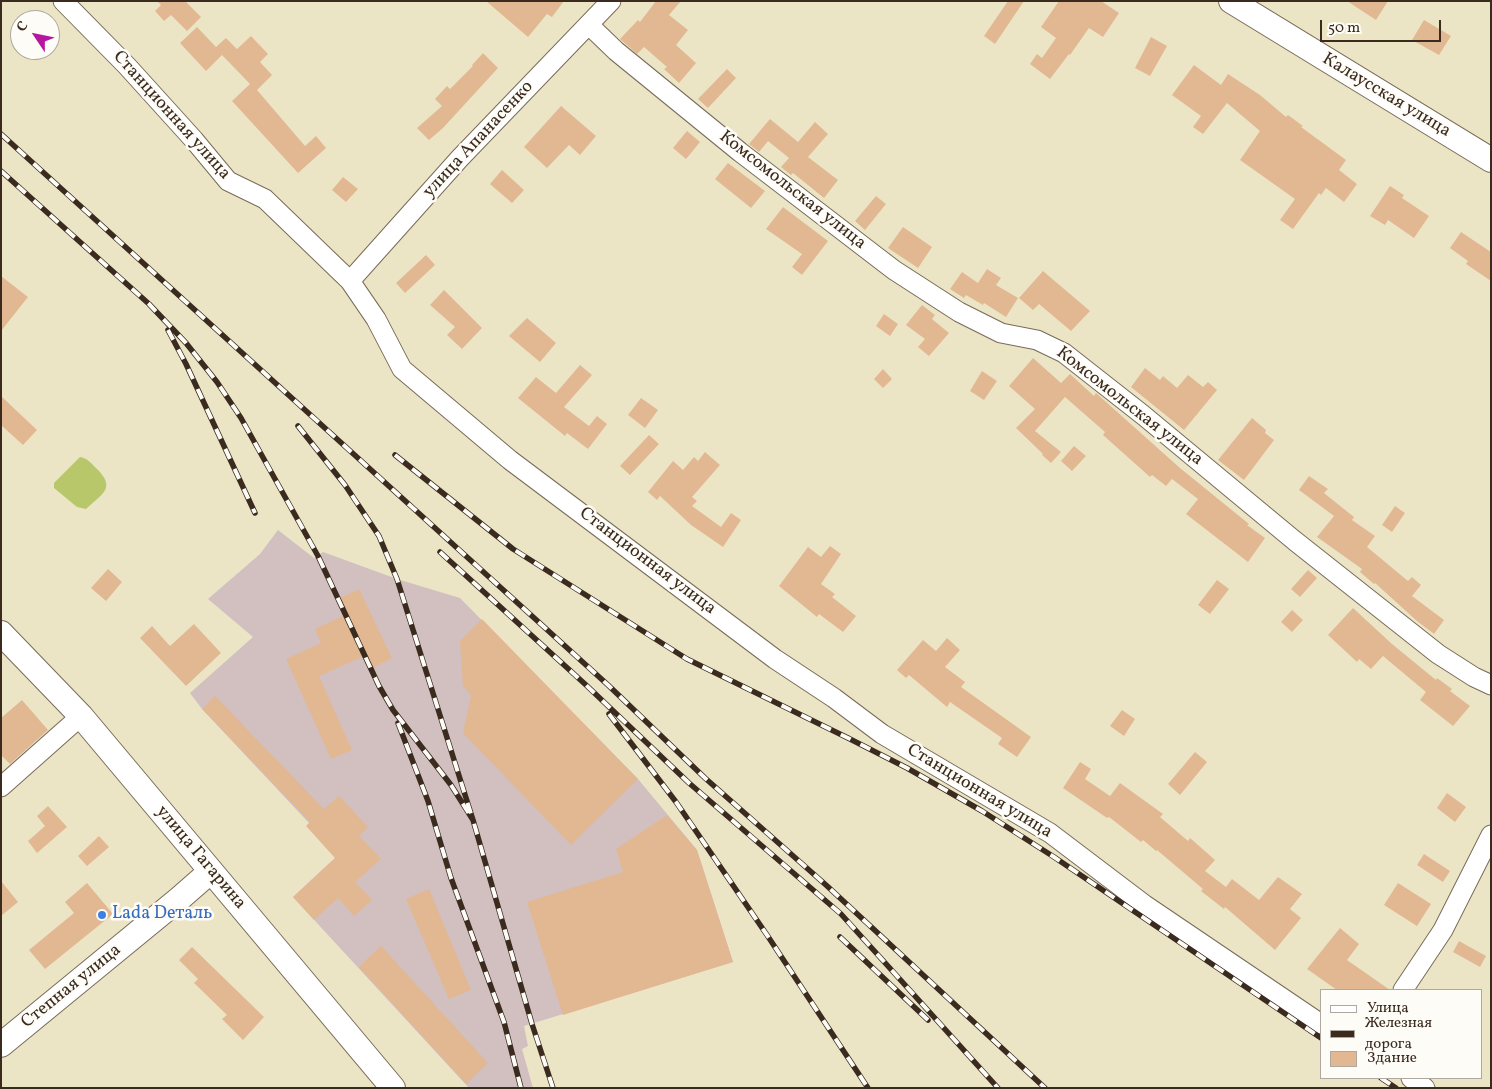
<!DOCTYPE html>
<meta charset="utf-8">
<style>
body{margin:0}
#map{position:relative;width:1492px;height:1089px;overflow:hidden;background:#ebe5c6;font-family:Vollkorn,serif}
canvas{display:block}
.frame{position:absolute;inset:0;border:2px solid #3b2a1e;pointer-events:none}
.legend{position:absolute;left:1320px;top:989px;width:162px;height:90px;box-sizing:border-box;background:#fdfcf7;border:1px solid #afa8a0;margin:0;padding:6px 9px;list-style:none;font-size:15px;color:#3b2a1e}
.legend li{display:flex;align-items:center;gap:10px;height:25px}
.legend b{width:25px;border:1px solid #afa8a0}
.north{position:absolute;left:10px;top:10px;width:50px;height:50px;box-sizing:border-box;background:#fdfcf7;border:1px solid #afa8a0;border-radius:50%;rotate:304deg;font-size:14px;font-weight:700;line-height:20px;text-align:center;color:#3b2a1e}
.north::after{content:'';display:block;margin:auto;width:18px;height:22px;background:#b5179e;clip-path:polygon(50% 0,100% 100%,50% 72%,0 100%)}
.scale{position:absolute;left:1320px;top:20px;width:121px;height:22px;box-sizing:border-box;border:2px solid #3b2a1e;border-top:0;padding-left:6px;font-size:15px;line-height:18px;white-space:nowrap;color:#3b2a1e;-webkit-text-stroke:4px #fdfcf7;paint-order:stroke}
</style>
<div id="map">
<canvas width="1492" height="1089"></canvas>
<div class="frame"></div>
<ul class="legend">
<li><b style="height:6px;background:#fff"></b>Улица</li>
<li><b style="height:6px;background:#3b2a1e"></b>Железная дорога</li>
<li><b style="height:14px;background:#e2b893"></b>Здание</li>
</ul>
<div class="north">С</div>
<div class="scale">50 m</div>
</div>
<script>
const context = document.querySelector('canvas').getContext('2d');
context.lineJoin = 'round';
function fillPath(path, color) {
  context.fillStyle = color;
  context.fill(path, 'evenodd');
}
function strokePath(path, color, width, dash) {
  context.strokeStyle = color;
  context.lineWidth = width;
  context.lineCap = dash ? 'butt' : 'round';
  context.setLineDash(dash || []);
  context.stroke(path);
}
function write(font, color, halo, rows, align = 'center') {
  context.font = font + ' Vollkorn,serif';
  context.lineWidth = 5;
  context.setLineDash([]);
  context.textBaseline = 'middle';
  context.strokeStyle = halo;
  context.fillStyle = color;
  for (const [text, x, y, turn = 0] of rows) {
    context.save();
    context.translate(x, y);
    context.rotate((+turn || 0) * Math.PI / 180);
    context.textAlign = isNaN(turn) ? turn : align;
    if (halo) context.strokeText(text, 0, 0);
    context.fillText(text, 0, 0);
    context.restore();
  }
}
fillPath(new Path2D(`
 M 278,530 L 314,558 L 323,552 L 397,579 L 460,598 L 638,779 L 697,850 L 733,962 L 524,1026 L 528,1046 L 522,1049 L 533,1088 L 469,1088 L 293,897 L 335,858 L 309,823 L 202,709 L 190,693 L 253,637 L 208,599 L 260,554 Z`), '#d2bfc0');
fillPath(new Path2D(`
 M 80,457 C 87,458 91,463 96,468 C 117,488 102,494 86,509 L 77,507 L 54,488 L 54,483 Z`), '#b8c76a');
fillPath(new Path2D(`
 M 157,1 L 185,1 L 201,17 L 187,31 L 171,15 L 164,21 L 155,11 L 161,5 Z
 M 486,1 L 564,1 L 552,17 L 547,14 L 528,37 Z
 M 656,1 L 681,1 L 669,15 L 688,30 L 676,45 L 696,63 L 679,83 L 664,69 L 667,67 L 644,47 L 637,54 L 620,39 L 638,20 L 640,22 Z
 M 1008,1 L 1024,1 L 995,44 L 984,36 Z
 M 1059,1 L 1101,1 L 1119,13 L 1103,37 L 1089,28 L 1070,55 L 1069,54 L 1050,79 L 1030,64 L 1037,54 L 1042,58 L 1056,38 L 1041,27 Z
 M 1347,1 L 1388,1 L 1376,20 Z
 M 1424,20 L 1451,36 L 1439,55 L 1412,40 Z
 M 197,27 L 216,47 L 226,38 L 237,49 L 251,36 L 268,54 L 260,62 L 272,75 L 257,90 L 305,146 L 316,136 L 326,148 L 298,173 L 232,101 L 250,84 L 222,55 L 206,71 L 180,43 Z
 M 1151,37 L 1167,46 L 1150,76 L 1135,68 Z
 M 483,53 L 498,68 L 443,128 L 429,140 L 417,128 L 442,106 L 435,99 L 447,86 L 450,89 L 473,66 L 472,65 Z
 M 1194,65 L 1221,85 L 1228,74 L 1260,95 L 1286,117 L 1288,115 L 1303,126 L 1301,127 L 1346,160 L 1339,170 L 1357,184 L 1344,202 L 1326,188 L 1321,195 L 1319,193 L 1293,229 L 1280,220 L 1295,199 L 1240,160 L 1260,131 L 1227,103 L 1203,134 L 1193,127 L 1201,116 L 1172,95 Z
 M 727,69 L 736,78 L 708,108 L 698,99 Z
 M 561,106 L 596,136 L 580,155 L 569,145 L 547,168 L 524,147 Z
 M 770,119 L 798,142 L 815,122 L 828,134 L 808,157 L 838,180 L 824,198 L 793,173 L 791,175 L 781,167 L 789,158 L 768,141 L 759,152 L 749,144 Z
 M 687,131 L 700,142 L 686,159 L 673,148 Z
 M 728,163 L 765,191 L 751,208 L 715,179 Z
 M 502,170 L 524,190 L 512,203 L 490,184 Z
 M 343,177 L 358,189 L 346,202 L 332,190 Z
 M 1390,186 L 1404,195 L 1402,198 L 1429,216 L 1414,238 L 1388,220 L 1385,225 L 1370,216 Z
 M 876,196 L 886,204 L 865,230 L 855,221 Z
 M 783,207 L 828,241 L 802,275 L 792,267 L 802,254 L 766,229 Z
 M 903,227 L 932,247 L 918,268 L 888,248 Z
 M 1461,232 L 1491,252 L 1491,281 L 1466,264 L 1468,261 L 1450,248 Z
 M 426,255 L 435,265 L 405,293 L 396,283 Z
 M 987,269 L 1001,278 L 996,285 L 1018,298 L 1006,317 L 984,303 L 983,305 L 966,295 L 964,298 L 950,289 L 962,272 L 978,283 Z
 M 1043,271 L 1090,311 L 1071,331 L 1039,304 L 1033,310 L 1019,298 Z
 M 1,276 L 28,297 L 1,331 Z
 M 444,290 L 482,328 L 462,349 L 447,335 L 455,327 L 430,305 Z
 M 922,305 L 935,315 L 932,319 L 949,333 L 929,356 L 918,347 L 925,339 L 906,325 Z
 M 884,314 L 898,324 L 890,336 L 876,326 Z
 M 527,318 L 556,343 L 540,362 L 509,336 Z
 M 1033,358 L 1061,383 L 1070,374 L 1094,396 L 1096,393 L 1180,468 L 1249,524 L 1247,525 L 1265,538 L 1248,562 L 1186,514 L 1198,499 L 1172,479 L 1166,486 L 1152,475 L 1150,477 L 1103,435 L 1105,432 L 1065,397 L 1035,431 L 1061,452 L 1051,463 L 1042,455 L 1043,454 L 1016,428 L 1035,409 L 1009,386 Z
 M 580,365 L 592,375 L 564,407 L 589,426 L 597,416 L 607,424 L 588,449 L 567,433 L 565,436 L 518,398 L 536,377 L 556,393 Z
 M 1145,368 L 1160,380 L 1163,376 L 1177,388 L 1188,375 L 1203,387 L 1208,382 L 1217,390 L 1184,430 L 1131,387 Z
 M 883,369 L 892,379 L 883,388 L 874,379 Z
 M 982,371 L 997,381 L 984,400 L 970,391 Z
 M 1,396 L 37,430 L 23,445 L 1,425 Z
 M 641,398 L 658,410 L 645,428 L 628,415 Z
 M 1252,418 L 1266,430 L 1265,433 L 1274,440 L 1244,480 L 1218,460 Z
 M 649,435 L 659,444 L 630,475 L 620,466 Z
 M 1074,446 L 1086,456 L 1072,471 L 1061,461 Z
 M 705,452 L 720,465 L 692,497 L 697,501 L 692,506 L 721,527 L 731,513 L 741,520 L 723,547 L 691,525 L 660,496 L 657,500 L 648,492 L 673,461 L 683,470 L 694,457 L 698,461 Z
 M 1309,476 L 1328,489 L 1324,493 L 1354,517 L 1352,520 L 1375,536 L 1367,547 L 1408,581 L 1412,577 L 1421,585 L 1412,596 L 1444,620 L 1434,634 L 1417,621 L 1375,583 L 1374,584 L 1360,572 L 1362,569 L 1317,537 L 1334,516 L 1299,490 Z
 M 1395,506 L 1405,513 L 1392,532 L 1382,525 Z
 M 830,546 L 841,554 L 821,584 L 835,594 L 832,597 L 856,616 L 843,632 L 819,614 L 817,617 L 779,586 L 808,547 L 821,557 Z
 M 108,569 L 122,582 L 106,601 L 91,588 Z
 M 1308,570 L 1317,578 L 1300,597 L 1291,589 Z
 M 1217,580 L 1229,589 L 1210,614 L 1198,605 Z
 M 359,589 L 392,658 L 373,668 L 367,655 L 319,676 L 352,750 L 331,759 L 286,659 L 321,643 L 315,629 L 347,614 L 340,598 Z
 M 1353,608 L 1392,644 L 1436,680 L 1437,678 L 1452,689 L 1450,691 L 1470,706 L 1453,726 L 1420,700 L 1426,692 L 1383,656 L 1371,669 L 1359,659 L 1357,662 L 1328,635 Z
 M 1292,610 L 1303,620 L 1292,632 L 1281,622 Z
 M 482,619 L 638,779 L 571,845 L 463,733 L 471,695 L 463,686 L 460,641 Z
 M 194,624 L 221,653 L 186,686 L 140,638 L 152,626 L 170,646 Z
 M 947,638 L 960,650 L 945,667 L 965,682 L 961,687 L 1031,737 L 1017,757 L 998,744 L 1002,738 L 950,702 L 947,707 L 909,675 L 906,678 L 897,670 L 923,640 L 936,651 Z
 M 215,696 L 324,809 L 339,796 L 368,827 L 359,836 L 381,859 L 355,882 L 372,900 L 354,916 L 338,898 L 314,920 L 293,897 L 335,858 L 306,826 L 310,822 L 202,709 Z
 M 22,700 L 48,730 L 10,764 L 1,755 L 1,718 Z
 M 1122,710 L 1135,719 L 1124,736 L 1110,726 Z
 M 1195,752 L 1207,762 L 1180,795 L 1168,784 Z
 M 1080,762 L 1091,769 L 1085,779 L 1110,796 L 1120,783 L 1163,814 L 1160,817 L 1188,841 L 1190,838 L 1215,860 L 1205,871 L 1226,887 L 1232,879 L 1259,900 L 1278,877 L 1302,894 L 1290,909 L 1301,918 L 1275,950 L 1225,907 L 1224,909 L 1201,891 L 1203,889 L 1157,850 L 1156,851 L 1143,840 L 1141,842 L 1109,817 L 1107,818 L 1063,788 Z
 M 1447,793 L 1466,807 L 1455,822 L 1437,808 Z
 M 48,806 L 67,827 L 37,853 L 28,841 L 45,826 L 37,816 Z
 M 667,815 L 697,850 L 733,962 L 563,1015 L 527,902 L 623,872 L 616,849 Z
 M 99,836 L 109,847 L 87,866 L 78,856 Z
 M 1424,854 L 1450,871 L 1443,882 L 1417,865 Z
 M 1,881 L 18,902 L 1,916 Z
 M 87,883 L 113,914 L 45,969 L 29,950 L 74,913 L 65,902 Z
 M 1398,883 L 1431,904 L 1417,926 L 1384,905 Z
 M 429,889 L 471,990 L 449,999 L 406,899 Z
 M 1340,928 L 1359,944 L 1347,960 L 1390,990 L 1337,990 L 1307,969 Z
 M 1459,941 L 1486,956 L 1480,967 L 1453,952 Z
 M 381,946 L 488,1063 L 466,1084 L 359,967 Z
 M 192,947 L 264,1017 L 243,1040 L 222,1019 L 227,1015 L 194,983 L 198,979 L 179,960 Z`), '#e2b893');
const minor = new Path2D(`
 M 63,1 L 127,66 L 194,140 L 228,181 L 265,199 L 350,281 L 376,319 L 402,369 L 510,460 L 775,659 L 834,698 L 882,734 L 1050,833 L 1145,905 L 1321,1024
 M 589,25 L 616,51 L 740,152 L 894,270 L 959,312 L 1001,333 L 1037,340 L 1064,353 L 1143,415 L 1295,541 L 1438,654 L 1474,677 L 1491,685
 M 350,281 L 460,158 L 611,1
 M 1,787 L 81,716
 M 1403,990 L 1443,930 L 1491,835
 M 1411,1078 L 1425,1088`);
const tertiary = new Path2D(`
 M 1231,1 L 1491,160
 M 1,633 L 81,716 L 393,1088
 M 1,1045 L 179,899 L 211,871`);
strokePath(minor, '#796b59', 21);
strokePath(tertiary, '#796b59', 26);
strokePath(minor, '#fff', 19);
strokePath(tertiary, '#fff', 24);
const rail = new Path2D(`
 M 1,134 L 608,685 L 705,778 L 826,885 L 1045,1088
 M 1,171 L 149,304 L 186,343 L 217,382 L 241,418 L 318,556 L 379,686 L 393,710 L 451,785 L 473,820
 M 168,330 L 186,364 L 255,513
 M 298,426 L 345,485 L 379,536 L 397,579 L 473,820 L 532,1024 L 553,1088
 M 395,455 L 513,549 L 687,659 L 848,738 L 907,768 L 982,811 L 1054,857 L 1321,1038
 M 440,552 L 586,685 L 689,783 L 841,914 L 998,1088
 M 609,714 L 676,802 L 767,935 L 868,1088
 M 398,723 L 428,801 L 451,878 L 504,1022 L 521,1088
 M 840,937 L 928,1020
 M 1381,1078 L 1396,1088`);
strokePath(rail, '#3b2a1e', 5.5);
strokePath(rail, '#fdfcf7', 4, [11]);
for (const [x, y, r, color] of [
 [102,915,5,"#3f7fe0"]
]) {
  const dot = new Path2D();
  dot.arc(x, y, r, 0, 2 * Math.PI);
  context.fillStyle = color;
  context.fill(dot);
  strokePath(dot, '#fdfcf7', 2);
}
write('18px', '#3b2a1e', '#fdfcf7', [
 ["Калаусская улица",1386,96,31],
 ["Станционная улица",171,116,48],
 ["улица Апанасенко",479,140,-47],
 ["Комсомольская улица",792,191,38],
 ["Комсомольская улица",1129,407,38],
 ["Станционная улица",647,562,37],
 ["Станционная улица",979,792,31],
 ["улица Гагарина",200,858,50],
 ["Степная улица",72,987,-39]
]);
write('18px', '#366cbe', '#fdfcf7', [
 ["Lada Dеталь",112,915]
], 'left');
</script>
